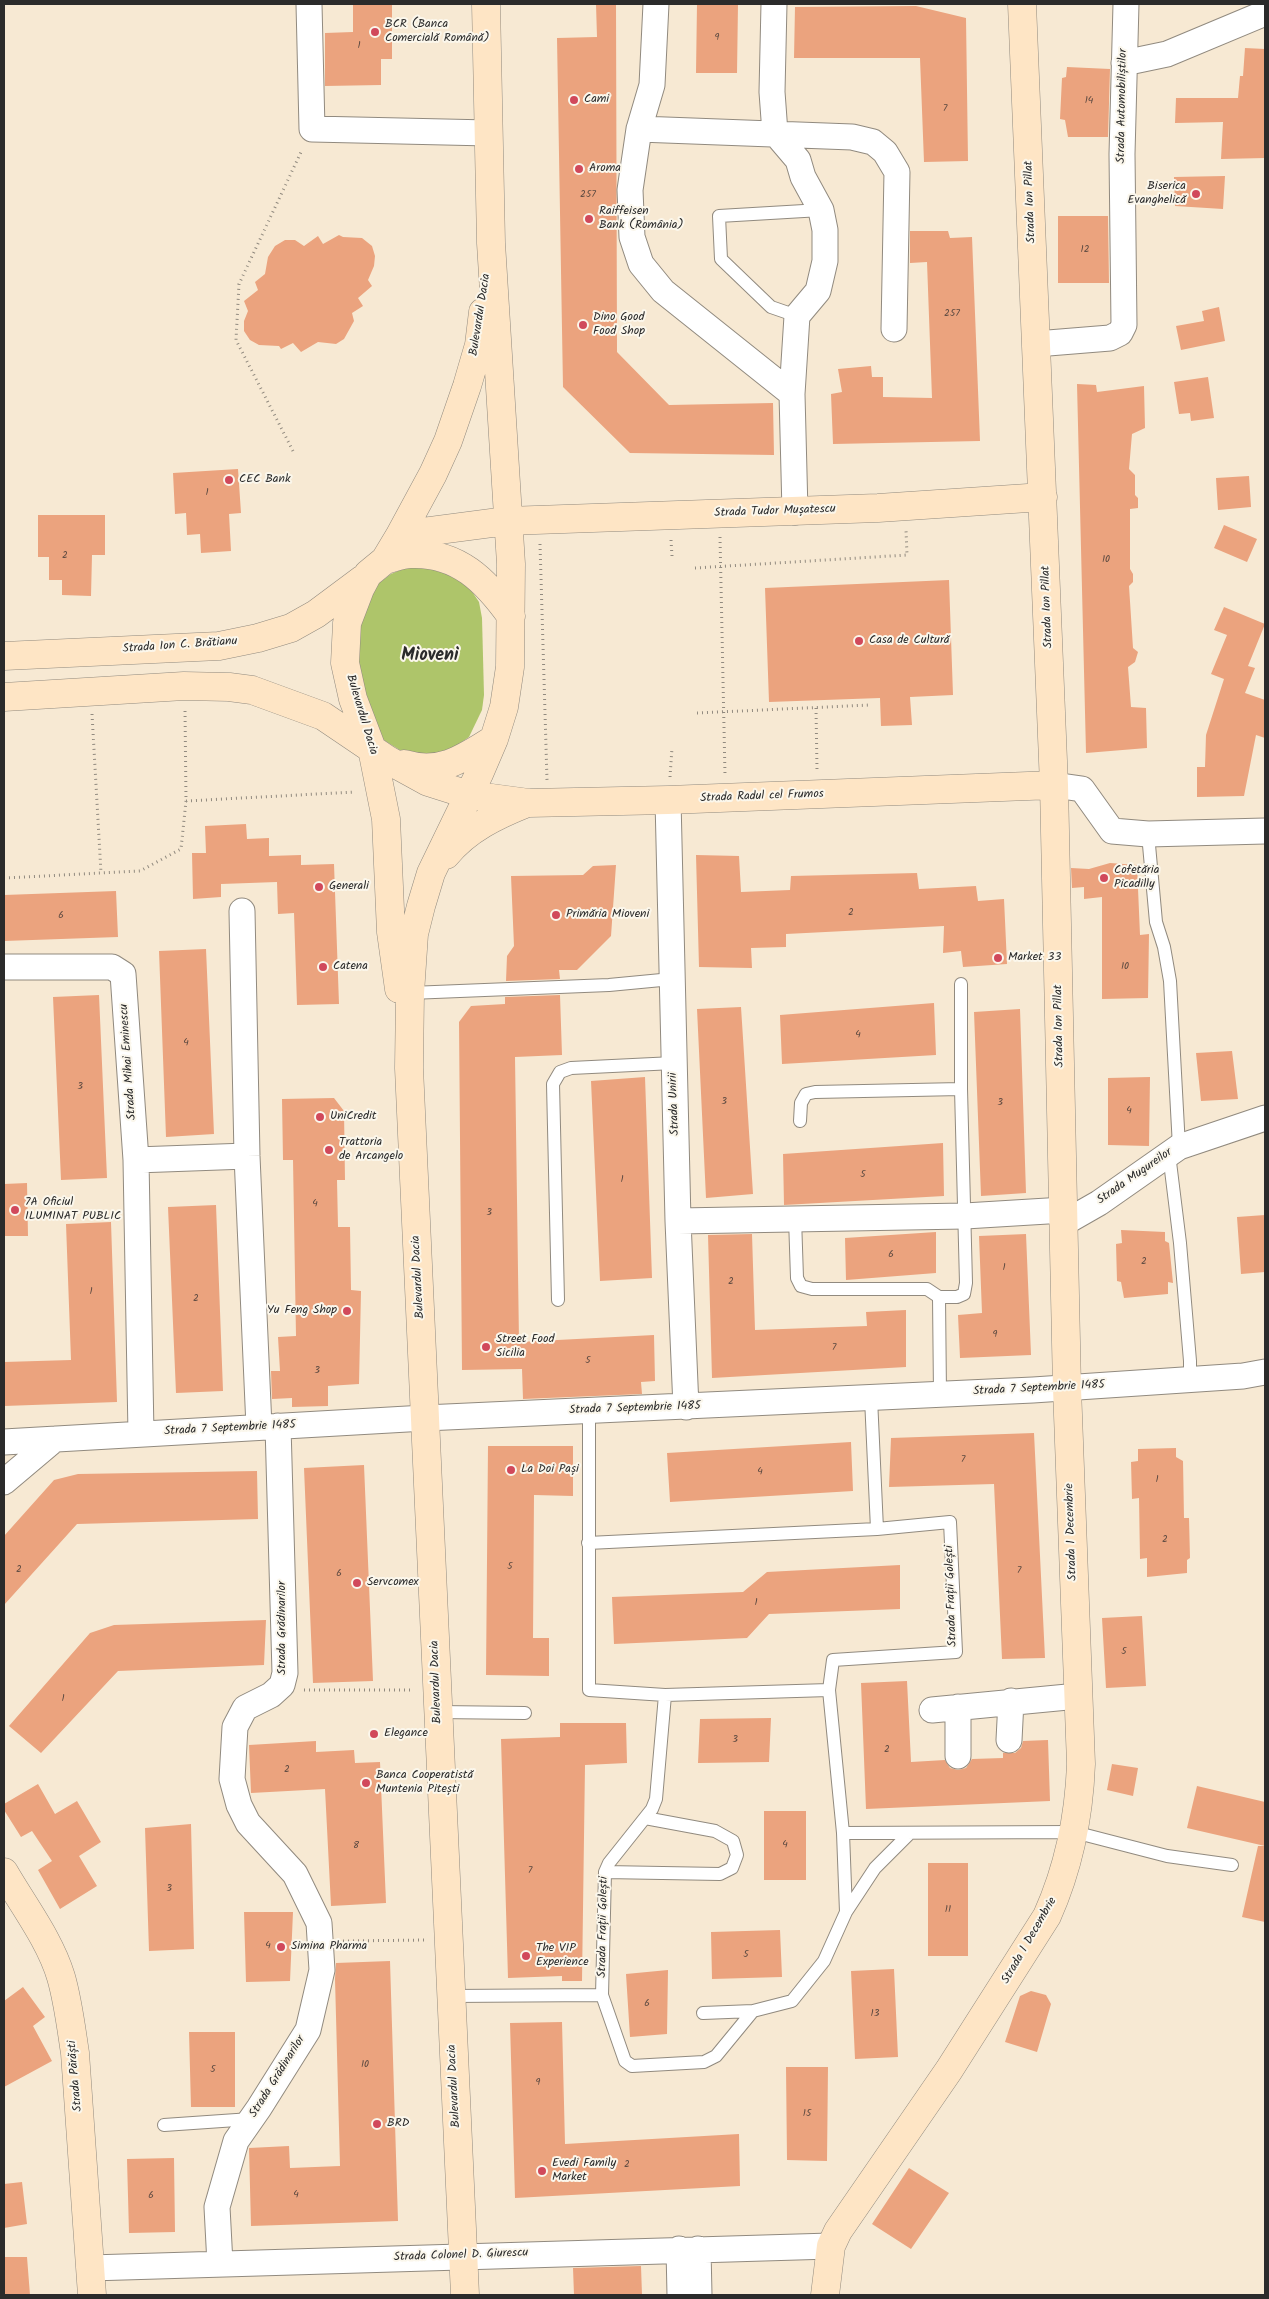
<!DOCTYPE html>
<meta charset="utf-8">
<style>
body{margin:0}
#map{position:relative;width:1269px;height:2299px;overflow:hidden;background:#f7e9d3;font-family:Kalam,sans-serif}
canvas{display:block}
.frame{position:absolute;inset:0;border:5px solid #2b2b2b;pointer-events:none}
</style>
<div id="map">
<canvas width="1269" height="2299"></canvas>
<div class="frame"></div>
</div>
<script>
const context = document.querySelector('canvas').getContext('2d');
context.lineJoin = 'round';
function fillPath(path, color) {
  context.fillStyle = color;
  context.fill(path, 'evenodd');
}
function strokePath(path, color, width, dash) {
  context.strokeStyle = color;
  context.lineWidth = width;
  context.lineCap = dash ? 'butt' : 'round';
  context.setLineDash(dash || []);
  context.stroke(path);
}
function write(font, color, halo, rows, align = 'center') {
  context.font = font + ' Kalam,sans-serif';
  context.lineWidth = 4;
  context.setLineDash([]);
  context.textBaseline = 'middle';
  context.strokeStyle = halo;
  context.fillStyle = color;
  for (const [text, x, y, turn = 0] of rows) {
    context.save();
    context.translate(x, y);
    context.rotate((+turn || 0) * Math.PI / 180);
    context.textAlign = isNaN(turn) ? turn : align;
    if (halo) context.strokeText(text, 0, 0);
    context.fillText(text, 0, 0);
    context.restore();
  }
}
fillPath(new Path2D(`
 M 407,567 L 441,568 L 469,587 L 479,602 L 482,618 L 484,695 L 482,710 L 469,737 L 452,749 L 435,755 L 403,752 L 382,739 L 368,718 L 358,665 L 357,633 L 375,586 L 391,574 Z`), '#aec56a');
fillPath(new Path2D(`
 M 353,4 L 392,4 L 392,59 L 381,59 L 381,85 L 325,86 L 325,33 L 353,32 Z
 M 596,4 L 616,4 L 617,352 L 669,405 L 773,403 L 774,455 L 630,453 L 563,387 L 557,38 L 597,37 Z
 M 697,4 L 738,4 L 737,73 L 696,73 Z
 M 916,6 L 966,18 L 968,161 L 924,162 L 920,58 L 794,58 L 795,7 Z
 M 1245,48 L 1265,49 L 1265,158 L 1221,159 L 1223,122 L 1175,123 L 1176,98 L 1238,98 L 1240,76 L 1243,76 Z
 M 1067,67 L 1110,69 L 1108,137 L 1068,137 L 1065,120 L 1060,119 L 1062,78 L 1066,77 Z
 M 1225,176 L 1223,209 L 1175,206 L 1174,177 Z
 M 1058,216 L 1108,216 L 1109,283 L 1058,283 Z
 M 910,231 L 948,231 L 950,238 L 972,237 L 980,441 L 833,444 L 831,394 L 842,392 L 838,369 L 871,366 L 872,377 L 883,377 L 883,397 L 932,398 L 927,262 L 910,263 Z
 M 339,235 L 343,237 L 362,238 L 372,246 L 375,256 L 374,266 L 368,280 L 372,286 L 358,298 L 363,306 L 352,313 L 354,321 L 344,339 L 336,344 L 318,342 L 301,352 L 293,343 L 281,349 L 279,346 L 259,345 L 250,340 L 244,331 L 244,321 L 248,311 L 244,301 L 258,290 L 255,282 L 265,274 L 268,257 L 275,246 L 285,240 L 295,240 L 304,246 L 318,236 L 323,244 Z
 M 1219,307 L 1225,341 L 1181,350 L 1176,326 L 1204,321 L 1202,311 Z
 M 1208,377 L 1214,418 L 1191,421 L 1190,413 L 1179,414 L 1174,382 Z
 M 1077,384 L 1096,385 L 1097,392 L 1144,386 L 1145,428 L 1132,434 L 1129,469 L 1135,475 L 1135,495 L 1138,498 L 1138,508 L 1130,509 L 1130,569 L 1133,574 L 1133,582 L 1129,586 L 1133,648 L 1138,652 L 1135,662 L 1128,667 L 1131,707 L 1146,708 L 1147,748 L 1086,753 Z
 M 238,469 L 241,513 L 229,514 L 231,551 L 201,553 L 200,534 L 187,535 L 186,513 L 175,514 L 173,473 Z
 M 1249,476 L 1251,507 L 1218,510 L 1216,478 Z
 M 38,515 L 105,515 L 105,555 L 92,555 L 91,596 L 62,595 L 62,580 L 49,580 L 49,557 L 38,557 Z
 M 1224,525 L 1257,539 L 1247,562 L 1214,548 Z
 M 949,580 L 953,695 L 910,697 L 912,725 L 881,726 L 880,698 L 769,702 L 765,588 Z
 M 1224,607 L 1265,624 L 1248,666 L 1255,668 L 1245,693 L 1265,700 L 1265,738 L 1256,735 L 1244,796 L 1197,797 L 1197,767 L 1205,767 L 1206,735 L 1224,679 L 1211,674 L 1227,635 L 1214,630 Z
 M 246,824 L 247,839 L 269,838 L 269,856 L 301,855 L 301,865 L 334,864 L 339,1004 L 297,1005 L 294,913 L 278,914 L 277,882 L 221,884 L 221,897 L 193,899 L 192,853 L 206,853 L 205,826 Z
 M 696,855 L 739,856 L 741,892 L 790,890 L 791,876 L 917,873 L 919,889 L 976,886 L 978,901 L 1004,899 L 1007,964 L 963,967 L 961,951 L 943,953 L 944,926 L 786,934 L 786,947 L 751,948 L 752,968 L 699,967 Z
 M 1110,863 L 1137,865 L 1140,935 L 1149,934 L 1148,998 L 1102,999 L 1102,897 L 1084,899 L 1084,887 L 1072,888 L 1071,868 L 1089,869 Z
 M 616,865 L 611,936 L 577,970 L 559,970 L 560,979 L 506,981 L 507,956 L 514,946 L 511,876 L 583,875 L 593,866 Z
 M 116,891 L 118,937 L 4,941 L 4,895 Z
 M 206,949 L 214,1134 L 166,1137 L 159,951 Z
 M 99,995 L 107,1178 L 61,1180 L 53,997 Z
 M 560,995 L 562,1055 L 515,1057 L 519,1342 L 654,1335 L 655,1381 L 641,1382 L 642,1394 L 523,1399 L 522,1369 L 462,1370 L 459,1022 L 471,1006 L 505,1004 L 505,997 Z
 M 934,1003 L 936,1055 L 782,1064 L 780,1015 Z
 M 741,1007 L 753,1194 L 706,1198 L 697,1009 Z
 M 1020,1009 L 1026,1193 L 981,1196 L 974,1012 Z
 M 1232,1051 L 1238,1099 L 1201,1101 L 1196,1053 Z
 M 645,1077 L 652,1278 L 600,1281 L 591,1081 Z
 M 1150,1077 L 1149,1146 L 1108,1145 L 1108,1078 Z
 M 334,1098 L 344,1111 L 345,1180 L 337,1180 L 338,1227 L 350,1227 L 351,1290 L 361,1291 L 359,1384 L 328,1386 L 328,1406 L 292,1407 L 292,1398 L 272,1399 L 271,1371 L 280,1371 L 278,1337 L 296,1336 L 293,1160 L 283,1160 L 282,1099 Z
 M 943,1143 L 944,1196 L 784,1205 L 783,1154 Z
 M 27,1183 L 28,1236 L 4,1236 L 4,1184 Z
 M 216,1205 L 223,1391 L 176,1393 L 168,1207 Z
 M 1265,1215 L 1265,1272 L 1241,1274 L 1237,1217 Z
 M 111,1222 L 117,1402 L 4,1406 L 4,1362 L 71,1360 L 66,1224 Z
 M 1121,1230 L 1165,1232 L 1165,1241 L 1169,1243 L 1173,1283 L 1168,1282 L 1168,1294 L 1124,1298 L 1121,1282 L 1117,1281 L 1116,1244 L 1122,1243 Z
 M 936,1232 L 936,1273 L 846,1280 L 845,1238 Z
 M 752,1234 L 755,1330 L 867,1326 L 866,1312 L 906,1310 L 906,1367 L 712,1378 L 708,1235 Z
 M 1026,1234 L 1031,1355 L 960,1358 L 958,1315 L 982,1313 L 979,1236 Z
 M 1034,1433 L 1045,1658 L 1002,1659 L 994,1484 L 889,1487 L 891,1438 Z
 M 851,1442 L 853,1491 L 670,1502 L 667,1453 Z
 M 488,1446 L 573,1446 L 573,1496 L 534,1495 L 533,1638 L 549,1638 L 549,1676 L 486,1675 Z
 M 1176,1448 L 1176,1457 L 1183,1461 L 1184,1518 L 1189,1518 L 1190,1558 L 1187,1560 L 1187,1573 L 1147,1577 L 1147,1558 L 1140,1559 L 1139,1498 L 1132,1499 L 1131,1462 L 1138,1461 L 1138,1449 Z
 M 364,1465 L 373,1681 L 313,1683 L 304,1468 Z
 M 257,1471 L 258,1519 L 77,1524 L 4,1605 L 4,1536 L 54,1480 L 78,1474 Z
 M 900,1565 L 900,1609 L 769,1614 L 747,1638 L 614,1644 L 612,1597 L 743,1592 L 767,1572 Z
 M 1142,1616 L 1146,1686 L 1106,1688 L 1102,1618 Z
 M 266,1620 L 264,1665 L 118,1671 L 41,1753 L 9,1726 L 90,1633 L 114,1625 Z
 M 907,1681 L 911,1762 L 945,1760 L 950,1768 L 958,1770 L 966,1768 L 972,1759 L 1003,1758 L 1003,1753 L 1015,1753 L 1021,1748 L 1023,1741 L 1048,1740 L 1050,1801 L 866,1809 L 861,1683 Z
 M 771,1718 L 769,1762 L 698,1763 L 700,1719 Z
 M 560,1723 L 626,1723 L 627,1763 L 585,1765 L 582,1981 L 562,1981 L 562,1976 L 508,1978 L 501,1739 L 560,1737 Z
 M 316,1741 L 316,1752 L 354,1750 L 355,1763 L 380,1762 L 386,1903 L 331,1906 L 325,1789 L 251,1793 L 249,1745 Z
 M 1112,1764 L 1138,1768 L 1133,1796 L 1107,1790 Z
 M 38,1784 L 55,1814 L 77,1801 L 101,1842 L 79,1856 L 97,1886 L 60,1909 L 38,1870 L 52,1861 L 32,1831 L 21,1837 L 4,1810 L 4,1804 Z
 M 1197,1786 L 1265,1802 L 1265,1846 L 1187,1828 Z
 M 764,1811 L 806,1811 L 806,1880 L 764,1880 Z
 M 191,1824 L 194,1949 L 149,1951 L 145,1828 Z
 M 1258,1846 L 1265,1846 L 1265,1922 L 1242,1917 Z
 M 928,1863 L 968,1863 L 968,1956 L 928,1956 Z
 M 244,1912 L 293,1912 L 290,1981 L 246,1982 Z
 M 780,1930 L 782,1977 L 712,1979 L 711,1932 Z
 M 390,1961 L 398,2221 L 251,2226 L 249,2148 L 289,2146 L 290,2168 L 340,2166 L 335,1979 L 336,1963 Z
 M 894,1969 L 898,2057 L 855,2059 L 851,1971 Z
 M 668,1970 L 667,2034 L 630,2037 L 626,1974 Z
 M 23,1987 L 45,2017 L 33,2026 L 52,2061 L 4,2087 L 4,2001 Z
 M 1031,1991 L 1046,1995 L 1051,2004 L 1037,2052 L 1005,2042 L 1020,1996 Z
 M 562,2022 L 565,2144 L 739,2134 L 740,2186 L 515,2198 L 510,2023 Z
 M 189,2032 L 235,2032 L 235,2107 L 191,2107 Z
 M 786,2067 L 828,2067 L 827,2161 L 787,2160 Z
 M 174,2158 L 175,2232 L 129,2233 L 127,2159 Z
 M 909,2168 L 949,2193 L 911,2249 L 872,2224 Z
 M 22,2182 L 27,2224 L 4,2228 L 4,2184 Z
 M 4,2257 L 27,2257 L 30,2295 L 4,2295 Z
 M 641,2266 L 642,2295 L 574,2295 L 573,2268 Z`), '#eba37e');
const lane = new Path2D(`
 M 797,316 L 771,307 L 721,259 L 719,216 L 821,210
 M 1148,834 L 1156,922 L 1164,947 L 1170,981 L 1179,1147
 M 410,993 L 609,985 L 672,979
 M 800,1121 L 801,1103 L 806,1094 L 815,1092 L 961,1089
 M 1169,1154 L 1180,1243 L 1190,1361 L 1190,1379
 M 795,1218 L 797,1278 L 801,1286 L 812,1289 L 927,1289 L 939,1297
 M 558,1300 L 553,1084 L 560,1072 L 571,1068 L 674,1063
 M 940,1394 L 939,1297 L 957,1297 L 964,1294 L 966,1283 L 961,1089 L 961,984
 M 871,1398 L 877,1529
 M 589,1411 L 589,1690 L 665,1695
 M 588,1543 L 877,1529 L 950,1522 L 956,1652 L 833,1660 L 829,1690
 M 438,1712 L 525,1713
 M 605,1872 L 720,1874 L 732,1868 L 737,1855 L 733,1841 L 715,1831 L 645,1818
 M 846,1912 L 875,1868 L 910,1833
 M 602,1995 L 625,2061 L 632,2066 L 704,2062 L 716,2056 L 753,2011
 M 451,1996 L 602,1995 L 605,1872 L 609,1863 L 652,1809 L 656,1799 L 665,1695 L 829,1690 L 843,1833
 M 703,2013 L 753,2011 L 792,2001 L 824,1961 L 846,1912 L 843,1833 L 1074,1832 L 1167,1856 L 1232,1865
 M 164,2125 L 251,2119`);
const street = new Path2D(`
 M 309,4 L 312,129 L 489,133
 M 656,4 L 652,85 L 639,129 L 630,190 L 632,237 L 641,264 L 663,291 L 792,394
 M 774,4 L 772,92 L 775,133 L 798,160 L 803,177 L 821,210 L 825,230 L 825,261 L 818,291 L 797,316 L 792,394 L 795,512
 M 1124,63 L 1167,54 L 1265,13
 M 639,129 L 852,137 L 873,142 L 885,152 L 897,172 L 894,329
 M 1036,344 L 1110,338 L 1120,333 L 1124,325 L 1122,154 L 1126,4
 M 1054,785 L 1082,789 L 1112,831 L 1148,834 L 1265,831
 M 668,800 L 678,1221 L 686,1407
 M 242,911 L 247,1156 L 259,1427
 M 4,967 L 112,967 L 123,974 L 136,1160 L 141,1434
 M 136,1160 L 247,1156
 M 678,1221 L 965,1216 L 1064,1210
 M 1064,1223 L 1099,1203 L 1179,1147 L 1265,1118
 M 4,1442 L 425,1418 L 1033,1390 L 1243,1376 L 1265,1372
 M 4,1482 L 55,1439
 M 932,1710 L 1078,1696
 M 1009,1740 L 1011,1701
 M 958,1756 L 958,1707
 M 679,2249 L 680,2295
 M 698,2249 L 699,2295
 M 220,2264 L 217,2207 L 236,2141 L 259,2108 L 308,2030 L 322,1970 L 319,1923 L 295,1874 L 248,1823 L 239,1805 L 232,1779 L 235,1727 L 245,1708 L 271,1695 L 282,1685 L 285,1673 L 278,1426
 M 90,2268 L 831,2246`);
const secondary = new Path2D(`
 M 400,535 L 507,521 L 878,508 L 1043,497
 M 385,560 C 393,558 403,554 411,554 C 458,552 486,581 511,616
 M 4,656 L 219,646 L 258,638 L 291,628 L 316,614 L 363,579
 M 4,697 L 184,686 L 229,687 L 252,690 L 323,716 L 388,760 L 428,782 L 469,795 L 529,803 L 668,800 L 1054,785
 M 404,764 C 441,775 464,758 494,739
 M 446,855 C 467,829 497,815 527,803
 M 399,989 L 391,932 L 386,819 L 372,749 L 353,699 L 345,663 L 347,623 L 360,589 L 368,574 L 385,560 L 400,535 L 433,474 L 448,441 L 467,386 L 479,345 L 483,312
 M 4,1872 C 23,1905 50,1940 61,1977 C 68,2001 71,2027 75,2053 L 92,2295
 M 465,2295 L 409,1068 L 410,993 L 414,934 L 421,906 L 431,873 L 479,774 L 494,739 L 504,707 L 510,667 L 511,564 L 491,243 L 486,4
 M 825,2295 L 831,2246 L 838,2231 L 949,2070 L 1047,1916 C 1069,1867 1079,1817 1081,1764 L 1067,1388 L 1054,785 L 1022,4`);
strokePath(lane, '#918a7f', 14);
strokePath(street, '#918a7f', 27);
strokePath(secondary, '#918a7f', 29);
strokePath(new Path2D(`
 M 293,451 L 236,340 L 239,284 L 302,150
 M 720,537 L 725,775
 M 671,540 L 672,556
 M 540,544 L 547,780
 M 695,568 L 907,555 L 906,530
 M 816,708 L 817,770
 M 697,713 L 870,705
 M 92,714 L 101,873
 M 670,777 L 672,748
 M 186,801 L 355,792
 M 4,878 L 140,871 L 181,849 L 186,801 L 185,709
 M 304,1690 L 413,1690
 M 343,1941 L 425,1940`), '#918a7f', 3, [1, 4]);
strokePath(lane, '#fff', 12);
strokePath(street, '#fff', 25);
strokePath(secondary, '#fee5c5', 28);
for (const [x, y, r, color] of [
 [375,32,5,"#d1495b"],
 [574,100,5,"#d1495b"],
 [579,169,5,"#d1495b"],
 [1196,194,5,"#d1495b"],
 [589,219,5,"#d1495b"],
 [583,325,5,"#d1495b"],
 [229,480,5,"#d1495b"],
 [859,641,5,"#d1495b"],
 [1104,878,5,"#d1495b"],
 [319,887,5,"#d1495b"],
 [556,915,5,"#d1495b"],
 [998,958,5,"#d1495b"],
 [323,967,5,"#d1495b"],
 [320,1117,5,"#d1495b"],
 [329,1150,5,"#d1495b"],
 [15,1210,5,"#d1495b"],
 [347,1311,5,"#d1495b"],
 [486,1347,5,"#d1495b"],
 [511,1470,5,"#d1495b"],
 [357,1583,5,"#d1495b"],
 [374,1734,5,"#d1495b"],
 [366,1783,5,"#d1495b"],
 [281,1947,5,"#d1495b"],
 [526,1956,5,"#d1495b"],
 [377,2124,5,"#d1495b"],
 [542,2171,5,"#d1495b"]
]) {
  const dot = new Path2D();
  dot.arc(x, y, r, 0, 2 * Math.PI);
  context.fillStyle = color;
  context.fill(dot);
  strokePath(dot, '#fbf7ec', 2);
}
write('10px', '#5b4940', null, [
 ["9",717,38],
 ["1",359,46],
 ["14",1089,101],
 ["7",945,109],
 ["257",588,195],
 ["12",1085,250],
 ["257",952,314],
 ["1",207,493],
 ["2",65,556],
 ["10",1106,560],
 ["2",851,913],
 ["6",61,916],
 ["10",1125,967],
 ["4",858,1035],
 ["4",186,1043],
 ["3",80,1087],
 ["3",724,1102],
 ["3",1000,1103],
 ["4",1129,1111],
 ["5",863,1175],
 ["1",622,1180],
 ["4",315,1204],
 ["3",489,1213],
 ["6",891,1255],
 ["2",1144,1262],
 ["1",1004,1268],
 ["2",731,1282],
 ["1",91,1292],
 ["2",196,1299],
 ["9",995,1335],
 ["7",834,1348],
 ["5",588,1361],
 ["3",317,1371],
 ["7",963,1460],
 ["4",760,1472],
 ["1",1157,1480],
 ["2",1165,1540],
 ["5",510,1567],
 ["2",19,1570],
 ["7",1019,1571],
 ["6",339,1574],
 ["1",756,1603],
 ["5",1124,1652],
 ["1",63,1699],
 ["3",735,1740],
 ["2",887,1750],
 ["2",287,1770],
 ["4",785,1845],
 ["8",356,1846],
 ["7",530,1871],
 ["3",169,1889],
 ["11",948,1910],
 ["4",268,1946],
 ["5",746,1955],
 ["6",647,2004],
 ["13",875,2014],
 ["10",365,2065],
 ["5",213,2070],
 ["9",538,2083],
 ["15",807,2114],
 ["2",627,2165],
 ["4",296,2195],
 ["6",151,2196]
]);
write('12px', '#2b2b2b', '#fbf7ec', [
 ["BCR (Banca",385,25],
 ["Comercială Română)",385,39],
 ["Cami",584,100],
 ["Aroma",589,169],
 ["Biserica",1186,187,"right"],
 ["Evanghelică",1186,201,"right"],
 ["Raiffeisen",599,212],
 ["Bank (România)",599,226],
 ["Dino Good",593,318],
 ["Food Shop",593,332],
 ["CEC Bank",239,480],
 ["Casa de Cultură",869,641],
 ["Cofetăria",1114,871],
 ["Picadilly",1114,885],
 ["Generali",329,887],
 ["Primăria Mioveni",566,915],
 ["Market 33",1008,958],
 ["Catena",333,967],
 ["UniCredit",330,1117],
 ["Trattoria",339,1143],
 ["de Arcangelo",339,1157],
 ["7A Oficiul",25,1203],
 ["ILUMINAT PUBLIC",25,1217],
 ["Yu Feng Shop",337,1311,"right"],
 ["Street Food",496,1340],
 ["Sicilia",496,1354],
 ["La Doi Pași",521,1470],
 ["Servcomex",367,1583],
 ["Elegance",384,1734],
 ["Banca Cooperatistă",376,1776],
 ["Muntenia Pitești",376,1790],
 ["Simina Pharma",291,1947],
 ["The VIP",536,1949],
 ["Experience",536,1963],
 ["BRD",387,2124],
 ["Evedi Family",552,2164],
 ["Market",552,2178]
], 'left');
write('12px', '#2b2b2b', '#fbf7ec', [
 ["Strada Automobiliștilor",1123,106,-89],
 ["Strada Ion Pillat",1031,202,-92],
 ["Bulevardul Dacia",481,315,-81],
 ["Strada Tudor Mușatescu",775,512,-2],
 ["Strada Ion Pillat",1048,607,-92],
 ["Strada Ion C. Brătianu",180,646,-4],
 ["Bulevardul Dacia",361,715,73],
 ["Strada Radul cel Frumos",762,797,-2],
 ["Strada Ion Pillat",1060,1026,-91],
 ["Strada Mihai Eminescu",129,1062,-94],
 ["Strada Unirii",675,1104,-92],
 ["Strada Mugureilor",1135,1177,-35],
 ["Bulevardul Dacia",419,1277,-93],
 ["Strada 7 Septembrie 1485",1039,1389,-3],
 ["Strada 7 Septembrie 1485",635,1409,-2],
 ["Strada 7 Septembrie 1485",230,1429,-3],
 ["Strada 1 Decembrie",1072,1532,-92],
 ["Strada Frații Golești",952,1596,-92],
 ["Strada Grădinarilor",283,1628,-90],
 ["Bulevardul Dacia",437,1682,-92],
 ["Strada Frații Golești",604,1927,-89],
 ["Strada 1 Decembrie",1030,1941,-60],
 ["Strada Părăști",76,2076,-95],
 ["Strada Grădinarilor",278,2077,-58],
 ["Bulevardul Dacia",455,2086,-93],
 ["Strada Colonel D. Giurescu",461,2256,-2]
]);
write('bold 18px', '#2b2b2b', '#fbf7ec', [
 ["Mioveni",430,657]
]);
</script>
